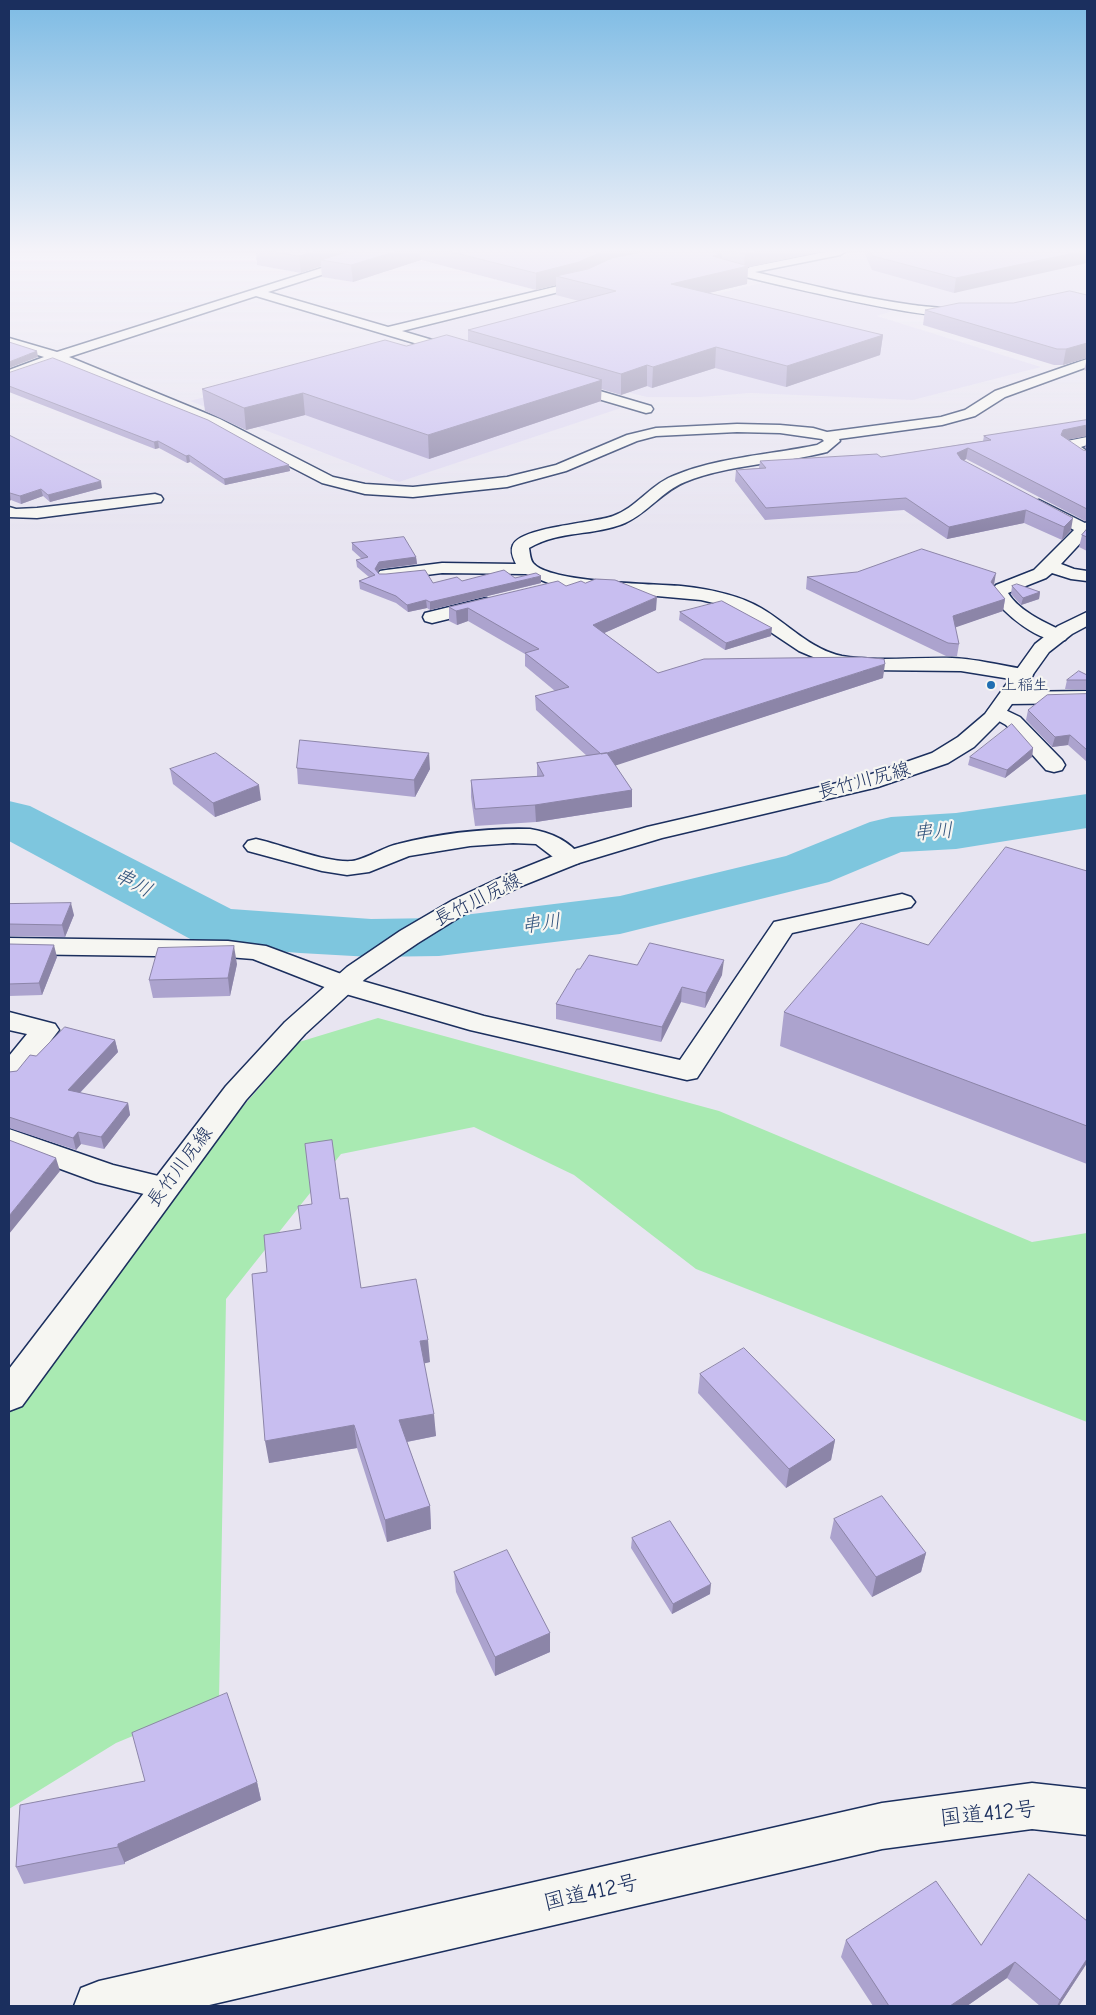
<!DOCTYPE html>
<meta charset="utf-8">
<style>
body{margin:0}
#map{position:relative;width:1096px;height:2015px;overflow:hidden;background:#e8e5f1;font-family:"Comic Neue",sans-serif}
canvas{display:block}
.frame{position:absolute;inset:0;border:10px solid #1b2f5e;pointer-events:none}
</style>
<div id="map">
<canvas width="1096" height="2015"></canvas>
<div class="frame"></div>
</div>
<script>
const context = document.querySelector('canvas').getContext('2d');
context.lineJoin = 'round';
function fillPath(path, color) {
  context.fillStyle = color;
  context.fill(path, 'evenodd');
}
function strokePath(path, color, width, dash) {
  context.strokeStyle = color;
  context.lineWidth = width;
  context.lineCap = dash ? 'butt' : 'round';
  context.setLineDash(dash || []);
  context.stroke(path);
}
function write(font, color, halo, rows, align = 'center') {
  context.font = font + ' "Comic Neue","Klee One",sans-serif';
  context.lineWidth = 4.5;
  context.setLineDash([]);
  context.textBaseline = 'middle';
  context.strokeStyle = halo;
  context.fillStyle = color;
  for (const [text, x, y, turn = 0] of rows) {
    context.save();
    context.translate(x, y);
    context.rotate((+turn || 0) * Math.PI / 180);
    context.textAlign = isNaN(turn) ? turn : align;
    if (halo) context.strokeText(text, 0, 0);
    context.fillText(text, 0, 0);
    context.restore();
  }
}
fillPath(new Path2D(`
 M 861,252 L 1087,252 L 1087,289 L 1039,302 L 974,310 L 916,306 L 760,274 L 762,272 Z
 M 621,278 L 696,299 L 761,283 L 893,311 L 877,316 L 1041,367 L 913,400 L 750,393 L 701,397 L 647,397 L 551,374 L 405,332 Z
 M 405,343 L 621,408 L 399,482 L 190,401 Z`), '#ded9f1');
fillPath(new Path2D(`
 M 378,1018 L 719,1111 L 1032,1242 L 1087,1233 L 1087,1422 L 696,1269 L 574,1175 L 474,1127 L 341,1154 L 226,1299 L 219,1700 L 116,1743 L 9,1809 L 9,1391 L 145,1219 L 299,1042 Z`), '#a9eab2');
fillPath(new Path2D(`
 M 1087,794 L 1087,828 L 956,849 L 901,852 L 829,882 L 620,934 L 439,956 L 371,957 L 300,953 L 217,946 L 194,941 L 9,841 L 9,801 L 30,806 L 231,909 L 371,919 L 439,918 L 620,896 L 786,856 L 870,822 L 891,817 L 956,813 Z`), '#7ec6de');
const minor = new Path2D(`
 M 372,252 L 388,252 L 387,254 L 268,292 L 388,327 L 579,281 L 591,276 L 597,279 L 587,285 L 402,331 L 463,349 L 464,352 L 458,356 L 256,296 L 69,357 L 220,419 L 333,477 L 365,484 L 413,487 L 507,477 L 556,465 L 627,435 L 656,428 L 737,424 L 780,425 L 813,428 L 827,432 L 941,417 L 965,410 L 995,391 L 1087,359 L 1087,367 L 1005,397 L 975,416 L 942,425 L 839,439 L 840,441 L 827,452 C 780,464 730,464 685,482 C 662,491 648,513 625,523 C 595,536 560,530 529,548 C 530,553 530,559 533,563 C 549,583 653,584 681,586 C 708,589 737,594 761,608 C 787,623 811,650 842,656 C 878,662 915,657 952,658 C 976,659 999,665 1023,669 L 1030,671 L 1033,675 L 1030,679 L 1023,681 L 961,671 L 867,670 L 832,665 L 799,651 L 739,611 L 722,605 L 701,600 L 579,589 L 551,584 L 526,574 L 442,573 L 386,580 L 380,579 L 377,575 L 380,571 L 386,570 L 442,563 L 516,564 C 513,558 510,551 513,545 C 521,527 594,523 613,516 C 636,508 650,485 673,476 C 718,457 769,455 817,445 L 824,441 L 822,439 L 780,433 L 737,432 L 656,436 L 637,441 L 566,471 L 507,487 L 413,497 L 365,494 L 322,483 L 210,425 L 57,361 L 9,378 L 9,370 L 44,357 L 9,346 L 9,338 L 57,352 Z
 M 654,252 L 671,252 L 745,270 L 750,267 L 825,252 L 845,252 L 840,255 L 755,272 C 807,284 860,298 913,305 C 924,307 963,308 969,314 C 953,331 692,264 655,254 Z
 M 566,381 L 651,406 L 653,409 L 651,412 L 646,413 L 561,388 L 559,385 Z
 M 1087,437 L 1087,445 L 1081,447 L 1087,451 L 1087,462 L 1082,460 L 1060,445 L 1062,442 Z
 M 155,494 L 161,496 L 163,499 L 161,502 L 37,518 L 9,517 L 9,507 L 16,509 L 37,508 Z
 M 1039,500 L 1085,523 L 1087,522 L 1087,536 L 1061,564 L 1074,569 L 1087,571 L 1087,581 L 1071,579 L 1052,573 L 1046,578 L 1008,593 C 1020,612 1046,623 1065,632 L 1068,636 L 1065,640 C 1042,646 1001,612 990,593 L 996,585 L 1034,570 L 1074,530 L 1033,508 L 1031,505 L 1033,502 Z
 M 486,598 L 493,600 L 495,604 L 493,608 L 432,623 L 425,621 L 423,617 L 425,613 Z
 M 1087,691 L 1087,703 L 1008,704 L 1001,702 L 998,698 L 1001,694 L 1008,692 Z
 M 997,706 L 1020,717 L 1062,760 L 1065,765 L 1062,770 L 1054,772 L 1046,770 L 1006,725 L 990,716 L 987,712 L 990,708 Z
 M 530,829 C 550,832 570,841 582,858 L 579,863 L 570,865 L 561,863 L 536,844 L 513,843 L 470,846 L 409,856 L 369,872 L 347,875 L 322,871 L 248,851 L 244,846 L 248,841 L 256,839 C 283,845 326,863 352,861 C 364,860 384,847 398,844 C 441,833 487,828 530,829 Z
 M 902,894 L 911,897 L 915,902 L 911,907 L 792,933 L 697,1078 L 687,1080 L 470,1030 L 332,990 L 253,959 L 228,957 L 9,954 L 9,938 L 228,941 L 266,946 L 352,978 L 484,1016 L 680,1060 L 774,922 Z
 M 9,1012 L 55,1024 L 59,1030 L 19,1082 L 9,1084 L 9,1056 L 27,1034 L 9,1030 Z
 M 9,1129 L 113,1165 L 175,1180 L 180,1188 L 175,1196 L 164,1199 L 96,1182 L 9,1150 Z`);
const major = new Path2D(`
 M 1087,612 L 1087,626 L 1072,634 L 1049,652 L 999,722 L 974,747 L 948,763 L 878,787 L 662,838 L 579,863 L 524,885 L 471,910 L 418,943 L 365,979 L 305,1034 L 246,1100 L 22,1406 L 9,1411 L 9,1369 L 226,1086 L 285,1022 L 347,967 L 400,931 L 453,900 L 506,875 L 561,853 L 647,827 L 863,777 L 932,753 L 958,737 L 985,714 L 1035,644 L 1058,626 Z`);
const highway = new Path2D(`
 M 1032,1783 L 1087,1789 L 1087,1835 L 1032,1829 L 882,1849 L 205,2006 L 74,2006 L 81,1988 L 99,1981 L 882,1803 Z`);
strokePath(minor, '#1b2f5e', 3);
strokePath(major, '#1b2f5e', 3);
strokePath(highway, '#1b2f5e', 3);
fillPath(minor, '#f6f6f2');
fillPath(major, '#f6f6f2');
fillPath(highway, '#f6f6f2');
fillPath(new Path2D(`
 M 256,252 L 819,252 L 748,267 L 747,284 L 709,293 L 883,335 L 880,355 L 786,387 L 715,368 L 652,388 L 647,386 L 621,395 L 601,389 L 601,401 L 429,459 L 305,415 L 246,430 L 205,411 L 202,389 L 406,346 L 468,341 L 468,330 L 579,301 L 556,295 L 556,285 L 536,290 L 421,260 L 353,282 L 322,277 L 321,266 L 301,273 L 257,265 Z
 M 864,252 L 1087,252 L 954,293 L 872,270 Z
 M 1087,295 L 1087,371 L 1084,370 L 1087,358 L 1063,365 L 1054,365 L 923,325 L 925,310 L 1013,303 Z
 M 9,373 L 289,465 L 290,471 L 225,485 L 190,462 L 187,463 L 159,448 L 155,449 L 9,392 Z
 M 1087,420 L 1087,436 L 1067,440 L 1083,450 L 1087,451 L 1087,521 L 1085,521 L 966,459 L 964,461 L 1071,530 L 1062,540 L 1024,523 L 947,539 L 904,510 L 765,520 L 735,481 L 736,470 L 759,468 L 760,461 L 881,457 L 983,441 L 984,436 Z
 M 9,435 L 102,488 L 50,502 L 43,496 L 21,504 L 11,500 L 9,501 Z
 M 1087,438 L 1087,449 L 1085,448 Z
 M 1087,529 L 1087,551 L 1079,547 L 1082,535 Z
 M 352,543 L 416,557 L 417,564 L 380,569 L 378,572 L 379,574 L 433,583 L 515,578 L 541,583 L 430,610 L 427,608 L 408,612 L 396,603 L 360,589 L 359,581 L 369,577 L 357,567 L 356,560 L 362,559 L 352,550 Z
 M 807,577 L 993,585 L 1005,599 L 1003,611 L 955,627 L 959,644 L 957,656 L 946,656 L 806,589 Z
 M 566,586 L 656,610 L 604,633 L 658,673 L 883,678 L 615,765 L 632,790 L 632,807 L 536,822 L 475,826 L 471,797 L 471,780 L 537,777 L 537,763 L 587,756 L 536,710 L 535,696 L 555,691 L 525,666 L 525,654 L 468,621 L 457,625 L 449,621 L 449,607 Z
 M 1012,586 L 1040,592 L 1039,599 L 1021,605 L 1011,594 Z
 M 680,612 L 771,636 L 725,650 L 679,620 Z
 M 1087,675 L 1087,690 L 1065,689 L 1067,680 Z
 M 1087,694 L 1087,762 L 1068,745 L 1052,747 L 1026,720 L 1028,710 Z
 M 1033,748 L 1032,757 L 1005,778 L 968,765 L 970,757 Z
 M 297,768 L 430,769 L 415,797 L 298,784 Z
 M 170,769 L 261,800 L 215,817 L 173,784 Z
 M 1087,871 L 1087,1164 L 780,1046 L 784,1012 Z
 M 9,904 L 74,915 L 65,937 L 9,936 Z
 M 9,944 L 57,957 L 42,995 L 9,996 Z
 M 237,964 L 230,996 L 153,998 L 149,980 Z
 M 637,965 L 722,975 L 705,1008 L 681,1002 L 661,1042 L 556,1019 L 556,1004 Z
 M 115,1040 L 118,1052 L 80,1093 L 128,1103 L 130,1115 L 104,1149 L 81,1144 L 76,1150 L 9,1128 L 9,1072 L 17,1071 L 36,1056 Z
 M 340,1199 L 361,1288 L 430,1362 L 424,1363 L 436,1436 L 407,1442 L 430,1506 L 431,1529 L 387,1542 L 357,1448 L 269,1463 L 267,1272 L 301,1229 Z
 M 700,1374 L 835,1440 L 831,1460 L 786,1488 L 698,1393 Z
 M 834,1519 L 926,1553 L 921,1572 L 872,1597 L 830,1538 Z
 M 632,1538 L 710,1594 L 672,1614 L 631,1548 Z
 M 454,1572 L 550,1633 L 550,1652 L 495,1676 L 456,1592 Z
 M 145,1781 L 257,1782 L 261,1800 L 125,1862 L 125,1864 L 24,1884 L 16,1867 Z
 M 1087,1921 L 1087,1963 L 1059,2006 L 1040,2006 L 1007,1978 L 967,2006 L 873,2006 L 841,1957 L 846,1940 L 981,1945 Z`), '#aca3ce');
fillPath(new Path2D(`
 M 313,252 L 366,252 L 321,260 L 321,266 L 301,273 L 299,256 Z
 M 394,252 L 420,252 L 421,260 L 353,282 L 351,265 Z
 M 601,252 L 657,252 L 556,276 L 556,285 L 536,290 L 536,273 Z
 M 754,252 L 819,252 L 748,267 L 747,284 L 670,302 L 671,284 L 744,267 L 745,254 Z
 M 1079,252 L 1087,252 L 1087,263 L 954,293 L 956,278 Z
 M 722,254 L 721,272 L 713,256 Z
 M 883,335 L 880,355 L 786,387 L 787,366 Z
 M 1087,343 L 1087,358 L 1063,365 L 1066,349 Z
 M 716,347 L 715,368 L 652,388 L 653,367 Z
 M 37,351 L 38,357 L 9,368 L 9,362 Z
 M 647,365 L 647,386 L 621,395 L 621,374 Z
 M 602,380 L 601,401 L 429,459 L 428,435 Z
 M 303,393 L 305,415 L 246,430 L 244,408 Z
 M 1087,425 L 1087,436 L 1060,441 L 1063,430 Z
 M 158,441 L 159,448 L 155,449 L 154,442 Z
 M 968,448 L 966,459 L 956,465 L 957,453 Z
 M 189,455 L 190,462 L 187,463 L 186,456 Z
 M 289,465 L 290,471 L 225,485 L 224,479 Z
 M 101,481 L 102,488 L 50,502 L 48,495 Z
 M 41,489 L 43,496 L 21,504 L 20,496 Z
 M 9,493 L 10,493 L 11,500 L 9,501 Z
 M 1026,510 L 1024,523 L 947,539 L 949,527 Z
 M 1073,518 L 1071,530 L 1062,540 L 1064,527 Z
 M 416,557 L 417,564 L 380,569 L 376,576 L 375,569 L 379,562 Z
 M 996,573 L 994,585 L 988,594 L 991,582 Z
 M 541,576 L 541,583 L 430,610 L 430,602 Z
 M 1040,592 L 1039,599 L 1021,605 L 1023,598 Z
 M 657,597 L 656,610 L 593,638 L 593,625 Z
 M 1005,599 L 1003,611 L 951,629 L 953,616 Z
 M 426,600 L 427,608 L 408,612 L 407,605 Z
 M 468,608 L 468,621 L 457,625 L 456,611 Z
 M 772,628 L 771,636 L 725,650 L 726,643 Z
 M 885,664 L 883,678 L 602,770 L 602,755 Z
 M 1070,735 L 1068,745 L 1052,747 L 1055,737 Z
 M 1033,748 L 1032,757 L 1005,778 L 1007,770 Z
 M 429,753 L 430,769 L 415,797 L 414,780 Z
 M 259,785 L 261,800 L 215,817 L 213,803 Z
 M 632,790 L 632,807 L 536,822 L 535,805 Z
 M 71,903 L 74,915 L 65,937 L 62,925 Z
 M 54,945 L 57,957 L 42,995 L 39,983 Z
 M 234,946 L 237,964 L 230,996 L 228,978 Z
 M 724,960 L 722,975 L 705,1008 L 706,993 Z
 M 682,987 L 681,1002 L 661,1042 L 662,1027 Z
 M 115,1040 L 118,1052 L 71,1102 L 68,1090 Z
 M 128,1103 L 130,1115 L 104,1149 L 101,1137 Z
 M 78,1132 L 81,1144 L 76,1150 L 73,1138 Z
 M 56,1158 L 60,1171 L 9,1234 L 9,1216 Z
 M 428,1340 L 430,1362 L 422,1364 L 420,1341 Z
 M 434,1414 L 436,1436 L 401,1443 L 399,1420 Z
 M 354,1425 L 357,1448 L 269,1463 L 265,1441 Z
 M 835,1440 L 831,1460 L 786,1488 L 789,1469 Z
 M 430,1506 L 431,1529 L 387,1542 L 385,1520 Z
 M 926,1553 L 921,1572 L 872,1597 L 876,1577 Z
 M 711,1584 L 710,1594 L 672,1614 L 673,1604 Z
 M 550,1633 L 550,1652 L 495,1676 L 495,1657 Z
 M 257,1782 L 261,1800 L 125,1862 L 125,1864 L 118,1847 L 118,1844 Z
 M 1087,1959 L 1087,1963 L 1059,2006 L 1057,2006 L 1060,2000 Z
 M 1015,1962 L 1007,1978 L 967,2006 L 950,2006 Z`), '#8c85a8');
const building = new Path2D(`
 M 276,252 L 313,252 L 299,256 Z
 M 347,252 L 394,252 L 351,265 L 321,260 Z
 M 452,252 L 601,252 L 579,262 L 536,273 Z
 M 642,252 L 711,252 L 722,254 L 713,256 L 748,266 L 671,284 L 883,335 L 787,366 L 716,347 L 653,367 L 647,365 L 621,374 L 468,330 L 616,291 L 556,276 L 588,269 L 612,258 Z
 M 738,252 L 754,252 L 745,254 Z
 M 871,252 L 1079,252 L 956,278 L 873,256 Z
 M 1070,291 L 1087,295 L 1087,343 L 1066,349 L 1057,349 L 925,310 L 959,303 L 1013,303 Z
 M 447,335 L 602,380 L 428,435 L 303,393 L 244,408 L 202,389 L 385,340 L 406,346 Z
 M 9,342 L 37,351 L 9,362 Z
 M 53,358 L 208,420 L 289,465 L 224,479 L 189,455 L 186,456 L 158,441 L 154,442 L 9,386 L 9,373 Z
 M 1087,420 L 1087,425 L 1063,430 L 1061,435 L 1083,450 L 1087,451 L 1087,509 L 968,448 L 957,453 L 961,459 L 1073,518 L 1064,527 L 1026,510 L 949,527 L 906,498 L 766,508 L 736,470 L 766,468 L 760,461 L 877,454 L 881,457 L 991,440 L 984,436 Z
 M 9,435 L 101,481 L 48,495 L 41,489 L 20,496 L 10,493 L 9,493 Z
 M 1087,529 L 1087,537 L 1082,535 Z
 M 404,537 L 416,557 L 379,562 L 375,569 L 379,574 L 386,574 L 425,570 L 433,583 L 457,577 L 462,581 L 504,570 L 515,578 L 536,573 L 541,576 L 430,602 L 426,600 L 407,605 L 396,596 L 359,581 L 375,575 L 356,560 L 368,557 L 352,543 Z
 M 922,549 L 996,573 L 991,582 L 1005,599 L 953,616 L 959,644 L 948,643 L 807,577 L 857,572 Z
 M 596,579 L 615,580 L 657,597 L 593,625 L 658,673 L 704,659 L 862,657 L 884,659 L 885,664 L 607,753 L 601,754 L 535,696 L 569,687 L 525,653 L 539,649 L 468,608 L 456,611 L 449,607 L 558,581 L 566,586 L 581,581 L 585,583 Z
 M 1017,584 L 1040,592 L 1023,598 L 1012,586 Z
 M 722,601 L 772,628 L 726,643 L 680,612 Z
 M 1079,671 L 1087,675 L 1087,680 L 1067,680 Z
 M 1087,694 L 1087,750 L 1070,735 L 1055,737 L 1028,710 L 1047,695 Z
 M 1012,724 L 1033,748 L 1007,770 L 970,757 Z
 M 300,740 L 429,753 L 414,780 L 297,768 Z
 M 216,753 L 259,785 L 213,803 L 170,769 Z
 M 607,753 L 632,790 L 535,805 L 475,809 L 471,780 L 544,776 L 537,763 Z
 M 1006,847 L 1087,871 L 1087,1126 L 784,1012 L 861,923 L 928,945 Z
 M 71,903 L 62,925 L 9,924 L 9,904 Z
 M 650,943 L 724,960 L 706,993 L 682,987 L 662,1027 L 556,1004 L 577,969 L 580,969 L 589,955 L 637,965 Z
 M 9,944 L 54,945 L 39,983 L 9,984 Z
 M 234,946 L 228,978 L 149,980 L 158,948 Z
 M 65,1027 L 115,1040 L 68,1090 L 128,1103 L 101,1137 L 78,1132 L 73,1138 L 9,1117 L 9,1072 L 17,1071 L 30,1055 L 36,1056 Z
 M 9,1140 L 56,1158 L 9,1216 Z
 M 332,1140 L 340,1199 L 348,1198 L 361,1288 L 416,1279 L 428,1340 L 420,1341 L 434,1414 L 399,1420 L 430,1506 L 385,1520 L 354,1425 L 265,1441 L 252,1274 L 267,1272 L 264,1235 L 301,1229 L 298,1206 L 312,1204 L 305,1144 Z
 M 744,1348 L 835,1440 L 789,1469 L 700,1374 Z
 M 882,1496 L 926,1553 L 876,1577 L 834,1519 Z
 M 670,1521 L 711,1584 L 673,1604 L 632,1538 Z
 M 507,1550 L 550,1633 L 495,1657 L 454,1572 Z
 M 227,1693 L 257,1782 L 118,1844 L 118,1847 L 16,1867 L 20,1805 L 145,1781 L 132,1733 Z
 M 1029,1874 L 1087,1921 L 1087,1959 L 1060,2000 L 1015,1962 L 950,2006 L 889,2006 L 846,1940 L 936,1881 L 981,1945 Z`);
fillPath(building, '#c8bef0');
strokePath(building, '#8c85a8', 1);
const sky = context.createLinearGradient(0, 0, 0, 534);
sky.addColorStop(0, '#7dbbe4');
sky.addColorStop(0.47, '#f5f3f9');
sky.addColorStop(1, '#f5f3f900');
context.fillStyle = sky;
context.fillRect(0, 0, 1096, 534);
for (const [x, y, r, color] of [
 [991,685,5,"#1f6fb2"]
]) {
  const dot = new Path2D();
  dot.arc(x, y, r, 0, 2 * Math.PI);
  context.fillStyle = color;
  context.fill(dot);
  strokePath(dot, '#f6f6f2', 2);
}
write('16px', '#1b2f5e', '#f6f6f2', [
 ["上稲生",1001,685]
], 'left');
write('19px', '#1b2f5e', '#f6f6f2', [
 ["長竹川尻線",864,781,-15],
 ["長竹川尻線",478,900,-27],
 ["長竹川尻線",180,1167,-53]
]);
write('italic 20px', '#34557e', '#f6f6f2', [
 ["串川",933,832,-4],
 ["串川",133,883,28],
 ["串川",541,924,-7]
]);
write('22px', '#1b2f5e', '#f6f6f2', [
 ["国道412号",988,1814,-6],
 ["国道412号",591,1893,-13]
]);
</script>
